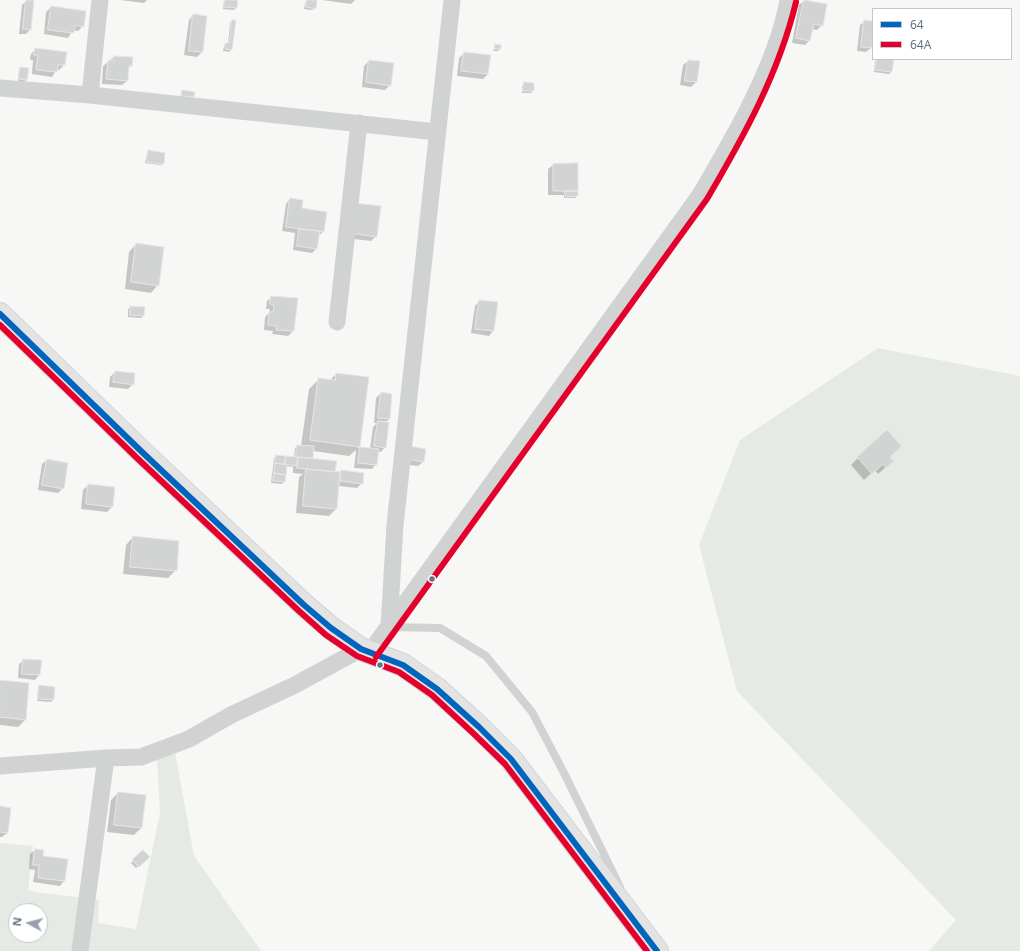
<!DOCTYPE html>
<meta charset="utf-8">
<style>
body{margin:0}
#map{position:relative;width:1020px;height:951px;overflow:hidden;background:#f7f7f6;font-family:"Noto Sans",sans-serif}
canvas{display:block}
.legend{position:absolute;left:872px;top:8px;width:140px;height:52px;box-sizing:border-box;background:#fff;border:1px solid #c2c7cf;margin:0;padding:5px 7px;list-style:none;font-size:12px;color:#667287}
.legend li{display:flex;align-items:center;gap:8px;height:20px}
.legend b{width:20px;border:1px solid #c2c7cf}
.north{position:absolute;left:8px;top:903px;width:40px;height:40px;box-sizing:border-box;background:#fff;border:1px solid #c2c7cf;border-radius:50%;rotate:277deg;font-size:11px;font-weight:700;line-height:16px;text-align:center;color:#667287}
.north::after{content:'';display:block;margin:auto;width:14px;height:18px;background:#99a1ae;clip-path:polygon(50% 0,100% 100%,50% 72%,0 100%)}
</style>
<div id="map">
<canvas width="1020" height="951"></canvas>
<ul class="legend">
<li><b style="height:5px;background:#0065bd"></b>64</li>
<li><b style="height:5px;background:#e4002b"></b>64Α</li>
</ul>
<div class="north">N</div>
</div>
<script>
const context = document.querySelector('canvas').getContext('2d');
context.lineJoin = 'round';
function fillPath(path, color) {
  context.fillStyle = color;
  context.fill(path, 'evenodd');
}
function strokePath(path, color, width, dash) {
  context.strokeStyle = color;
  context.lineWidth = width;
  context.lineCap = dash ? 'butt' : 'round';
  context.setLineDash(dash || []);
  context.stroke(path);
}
fillPath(new Path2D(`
 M 878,348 L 1020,376 L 1020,951 L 929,951 L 956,920 L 737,691 L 699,545 L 740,440 Z
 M 175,752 L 194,856 L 261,951 L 0,951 L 0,843 L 33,846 L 28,891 L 99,900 L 98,923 L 136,929 L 160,813 L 157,759 ZM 16,911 L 40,911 L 40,935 L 16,935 Z`), '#e6eae4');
fillPath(new Path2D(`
 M 27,0 L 30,30 L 26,34 L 19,34 L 22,5 Z
 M 120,0 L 147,0 L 144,3 Z
 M 224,0 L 237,0 L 236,8 L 234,10 L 223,9 Z
 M 306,0 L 316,0 L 313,10 L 304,9 Z
 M 322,0 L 355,0 L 351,4 Z
 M 804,1 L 822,25 L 817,30 L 812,29 L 809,41 L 805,45 L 792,43 L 799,5 Z
 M 51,7 L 83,26 L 78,31 L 73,30 L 68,38 L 44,34 L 46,12 Z
 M 193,15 L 202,52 L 197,57 L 184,55 L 189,20 Z
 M 232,21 L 235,21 L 231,50 L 229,52 L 223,51 L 224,46 L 228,44 L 230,23 Z
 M 865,21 L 873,22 L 871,48 L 866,52 L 857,51 L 860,25 Z
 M 496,45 L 500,49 L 498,51 L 493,51 Z
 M 36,49 L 64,65 L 59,70 L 57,69 L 52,77 L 32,74 L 33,60 L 30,60 L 31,54 Z
 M 464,53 L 490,56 L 488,74 L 483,79 L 457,76 L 459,58 Z
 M 114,57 L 131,66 L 127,69 L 127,81 L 122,85 L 102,84 L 103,66 Z
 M 878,59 L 893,61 L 891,72 L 889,74 L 874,72 L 875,61 Z
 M 369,61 L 390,85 L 385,90 L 362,87 L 364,66 Z
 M 688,61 L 699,62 L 696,82 L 691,87 L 680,85 L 683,65 Z
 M 21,68 L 26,80 L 24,82 L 18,81 L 19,70 Z
 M 524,83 L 533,91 L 531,93 L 522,93 L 522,86 Z
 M 149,151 L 163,163 L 161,165 L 145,163 L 147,154 Z
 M 577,164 L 577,196 L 575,198 L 564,198 L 564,195 L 548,195 L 548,169 L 553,165 Z
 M 290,199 L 323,232 L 318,236 L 317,248 L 312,253 L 293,250 L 295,233 L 282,231 L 286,204 Z
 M 349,208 L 376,236 L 371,241 L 346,238 Z
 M 136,244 L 158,285 L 151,293 L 125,289 L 129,252 Z
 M 272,297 L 297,299 L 293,331 L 288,336 L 272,334 L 273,331 L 264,330 L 265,317 L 269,313 L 270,309 L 266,309 L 267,301 Z
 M 479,301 L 493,331 L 489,336 L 471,333 L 475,306 Z
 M 130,307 L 143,316 L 141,318 L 128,317 L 128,309 Z
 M 115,372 L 133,384 L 128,389 L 109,387 L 110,377 Z
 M 336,374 L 368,378 L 358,448 L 370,449 L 373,427 L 377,423 L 374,423 L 376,398 L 381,393 L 389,419 L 385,423 L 385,447 L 381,452 L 377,452 L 376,464 L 372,469 L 354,468 L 356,450 L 349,456 L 313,451 L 311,459 L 334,473 L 339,473 L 341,471 L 362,483 L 357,488 L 338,486 L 336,509 L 329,516 L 296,513 L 299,477 L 303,474 L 293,473 L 293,467 L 286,466 L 284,482 L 282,484 L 271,483 L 274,458 L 276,456 L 294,458 L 295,448 L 297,446 L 301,446 L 309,389 L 319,379 L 330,380 Z
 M 409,447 L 423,462 L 418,466 L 402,464 Z
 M 889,457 L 893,461 L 878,474 L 875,470 L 864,480 L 851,465 L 858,458 Z
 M 47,460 L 63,488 L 58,493 L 38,490 L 42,464 Z
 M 88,485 L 112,507 L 107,512 L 81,509 L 83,490 Z
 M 133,537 L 176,570 L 168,578 L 123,574 L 126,545 Z
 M 24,660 L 39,675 L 35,680 L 18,678 L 19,664 Z
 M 0,681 L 25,720 L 18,727 L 0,725 Z
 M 40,686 L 53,700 L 51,702 L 37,701 L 38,689 Z
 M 118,793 L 145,796 L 141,828 L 134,835 L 107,832 L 111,800 Z
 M 0,807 L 7,833 L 2,837 L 0,837 Z
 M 35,850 L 64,881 L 60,886 L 33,882 L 35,870 L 29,869 L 30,854 Z
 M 143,851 L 148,857 L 136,868 L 131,863 Z`), '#0003');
const building = new Path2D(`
 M 26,0 L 34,0 L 31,30 L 23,29 Z
 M 225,0 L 238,0 L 237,8 L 224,7 Z
 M 307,0 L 317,0 L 316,9 L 306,7 Z
 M 804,0 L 827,4 L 823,26 L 814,24 L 810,41 L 796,38 Z
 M 51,6 L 86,11 L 84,27 L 75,25 L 74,33 L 48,30 Z
 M 193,14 L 207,16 L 203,52 L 189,51 Z
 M 232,20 L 236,20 L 232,50 L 225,49 L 225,43 L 229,43 Z
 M 864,20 L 873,21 L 872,48 L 861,47 Z
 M 495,44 L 501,45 L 501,49 L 495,49 Z
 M 35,48 L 67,52 L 65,65 L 58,65 L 57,72 L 36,70 L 38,55 L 34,55 Z
 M 464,52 L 491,55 L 488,74 L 461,71 Z
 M 114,56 L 133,57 L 132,66 L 129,66 L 128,81 L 106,79 L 108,60 L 113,61 Z
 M 877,59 L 894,60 L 892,72 L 875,70 Z
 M 369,60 L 394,63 L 391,86 L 366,82 Z
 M 688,60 L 700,61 L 697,82 L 685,81 Z
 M 20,67 L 29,68 L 27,80 L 19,79 Z
 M 524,82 L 534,83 L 534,91 L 523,91 Z
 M 182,90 L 195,92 L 194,97 L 181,96 Z
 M 148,150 L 165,153 L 164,164 L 147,162 Z
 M 578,163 L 578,191 L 553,191 L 553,164 Z
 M 565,191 L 578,191 L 578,196 L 566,197 Z
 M 290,198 L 303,200 L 302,208 L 327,212 L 324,232 L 286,227 Z
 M 354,203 L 381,206 L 377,237 L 350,233 Z
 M 299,229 L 320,231 L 317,249 L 297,246 Z
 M 136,243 L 164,247 L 159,286 L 131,282 Z
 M 271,296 L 298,298 L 294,331 L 276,330 L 277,326 L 268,325 L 269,312 L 273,312 L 274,305 L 270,304 Z
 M 479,300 L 498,302 L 494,331 L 475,329 Z
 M 130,306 L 145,307 L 144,316 L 130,315 Z
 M 115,371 L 135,373 L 134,385 L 113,382 Z
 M 336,373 L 369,377 L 360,447 L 310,440 L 318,378 L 335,380 Z
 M 381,392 L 392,394 L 390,419 L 378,418 Z
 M 378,421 L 389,422 L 386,448 L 374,446 Z
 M 887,430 L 902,446 L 890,457 L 894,461 L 886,468 L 883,464 L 872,474 L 857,457 Z
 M 297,445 L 314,446 L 313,458 L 296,457 Z
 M 409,446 L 426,449 L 424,462 L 407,459 Z
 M 360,447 L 379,449 L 377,465 L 358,463 Z
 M 276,455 L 286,456 L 285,464 L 275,463 Z
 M 286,456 L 298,457 L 297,466 L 285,464 Z
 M 298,457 L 337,461 L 335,472 L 297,468 Z
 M 47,459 L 68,463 L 64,489 L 42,485 Z
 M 275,463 L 287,465 L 286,475 L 274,473 Z
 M 306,469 L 340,472 L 337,509 L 303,506 Z
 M 341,470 L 364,473 L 363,484 L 340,481 Z
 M 274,473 L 286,475 L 285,482 L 273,481 Z
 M 88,484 L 115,487 L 113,507 L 86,504 Z
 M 133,536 L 179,541 L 177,571 L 130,567 Z
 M 23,659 L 42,660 L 40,675 L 22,674 Z
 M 0,680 L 29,683 L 26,720 L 0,717 Z
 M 39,685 L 55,687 L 54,700 L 38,699 Z
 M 118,792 L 146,795 L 142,828 L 114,825 Z
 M 0,806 L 11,808 L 8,833 L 0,832 Z
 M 35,849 L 44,850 L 43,856 L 68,859 L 65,881 L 38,878 L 39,865 L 33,865 Z
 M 143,850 L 150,857 L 139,867 L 132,860 Z`);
fillPath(building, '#d2d3d3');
strokePath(building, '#e6e6e6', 1);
const secondary = new Path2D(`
 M 0,314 L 142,452 L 304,605 L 331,628 L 361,649 L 403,665 L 437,689 L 479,727 L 511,759 L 657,951`);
strokePath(secondary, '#d2d4d5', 24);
strokePath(new Path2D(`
 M 389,627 L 440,628 L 486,656 L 532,712 L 563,771 L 620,887`), '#d1d2d2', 8);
strokePath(new Path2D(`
 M 0,88 L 90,95 L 437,132
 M 90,95 L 100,0
 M 337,322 L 359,123
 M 389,627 L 395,525 L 452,0
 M 370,652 L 700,195 C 733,139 777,64 788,0
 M 0,766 L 106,758 L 141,757 L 189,739 L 231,715 L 295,685 L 361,649
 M 80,951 L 106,758`), '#d1d2d2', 17);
strokePath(secondary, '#e3e3e4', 22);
strokePath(new Path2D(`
 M 0,314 L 142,452 L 304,605 L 331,628 L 361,649 L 403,665 L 437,689 L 479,727 L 511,759 L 657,951`), '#0065bd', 6);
strokePath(new Path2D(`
 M 0,325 L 137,458 L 299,611 L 326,635 L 357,656 L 399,672 L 432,695 L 473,733 L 505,764 L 647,951
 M 376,657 L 707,199 C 744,136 779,73 796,2`), '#e4002b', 6);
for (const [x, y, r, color] of [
 [432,579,3.5,"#667287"],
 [380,665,3.5,"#667287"]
]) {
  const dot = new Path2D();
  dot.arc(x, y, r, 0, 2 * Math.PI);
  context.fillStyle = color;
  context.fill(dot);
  strokePath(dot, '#fff', 1.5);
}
</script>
